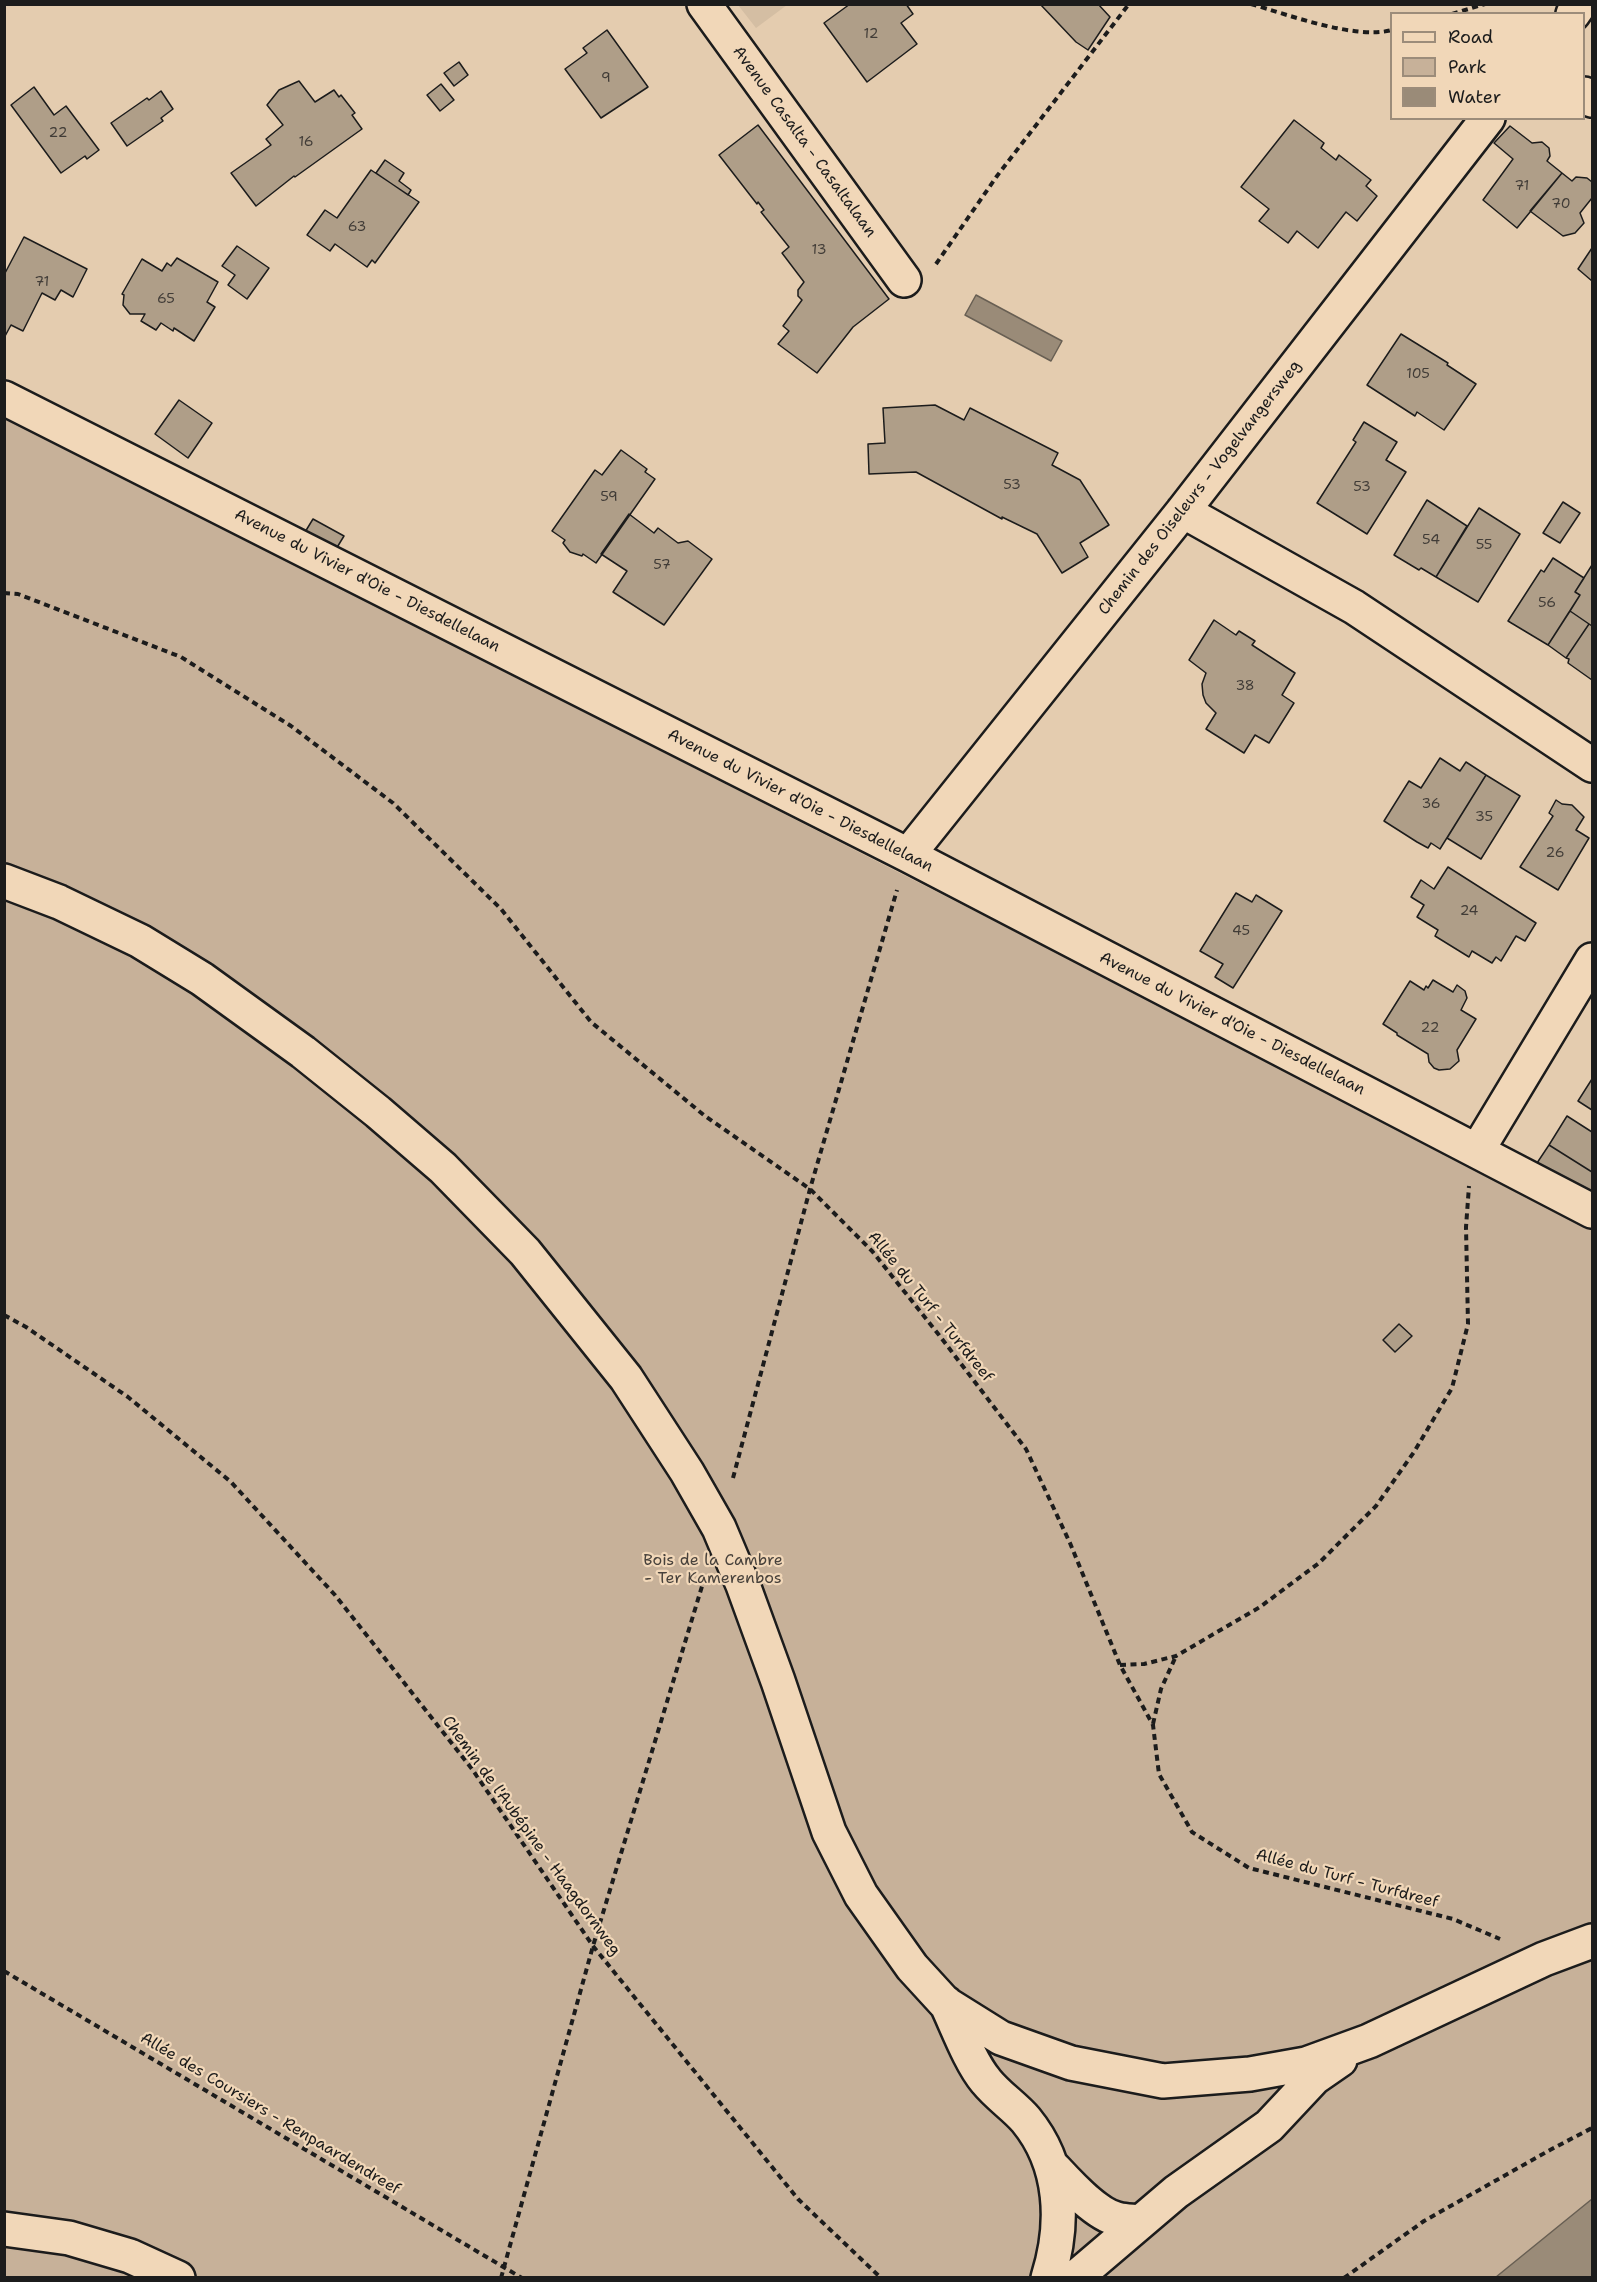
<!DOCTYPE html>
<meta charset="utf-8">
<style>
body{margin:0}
#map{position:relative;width:1597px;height:2282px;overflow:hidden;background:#e4ccaf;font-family:"Shantell Sans",sans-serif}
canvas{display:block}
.frame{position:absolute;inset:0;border:6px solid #1c1c1c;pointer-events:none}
.legend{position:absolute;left:1390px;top:12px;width:195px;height:108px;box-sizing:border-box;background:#f1d7b8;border:2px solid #9c8c7a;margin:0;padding:8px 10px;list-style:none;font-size:18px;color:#1c1c1c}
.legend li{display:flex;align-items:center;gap:12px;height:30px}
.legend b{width:30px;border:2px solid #9c8c7a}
</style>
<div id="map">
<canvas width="1597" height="2282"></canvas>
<div class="frame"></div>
<ul class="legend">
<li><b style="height:8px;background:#f1d7b8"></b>Road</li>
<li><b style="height:16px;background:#c7b199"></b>Park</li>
<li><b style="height:16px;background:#9a8b78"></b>Water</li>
</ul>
</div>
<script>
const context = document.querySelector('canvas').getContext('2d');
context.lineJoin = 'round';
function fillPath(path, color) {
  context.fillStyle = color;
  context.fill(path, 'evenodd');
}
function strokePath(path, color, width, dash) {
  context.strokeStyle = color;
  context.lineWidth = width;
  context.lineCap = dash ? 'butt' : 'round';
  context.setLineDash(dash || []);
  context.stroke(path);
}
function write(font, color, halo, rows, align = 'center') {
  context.font = font + ' "Shantell Sans",sans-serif';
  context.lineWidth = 4.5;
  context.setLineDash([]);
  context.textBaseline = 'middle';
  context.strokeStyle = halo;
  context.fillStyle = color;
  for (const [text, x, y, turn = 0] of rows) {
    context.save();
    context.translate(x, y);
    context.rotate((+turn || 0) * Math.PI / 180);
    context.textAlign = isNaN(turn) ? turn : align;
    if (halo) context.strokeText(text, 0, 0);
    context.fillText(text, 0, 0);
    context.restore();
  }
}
fillPath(new Path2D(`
 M 738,5 L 787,5 L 756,28 Z`), '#d4bea3');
fillPath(new Path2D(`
 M 4,416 L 1592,1226 L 1592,2277 L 5,2277 Z`), '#c7b199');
const water = new Path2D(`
 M 976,295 L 1062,341 L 1051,361 L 965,315 Z
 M 1592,2199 L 1592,2277 L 1496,2277 Z`);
fillPath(water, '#9a8b78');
strokePath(water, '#685f53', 1.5);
const building = new Path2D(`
 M 850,4 L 906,4 L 913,14 L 901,23 L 917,44 L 867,82 L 824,23 Z
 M 1040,4 L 1098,4 L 1110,17 L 1088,50 L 1076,42 Z
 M 607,30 L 648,87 L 601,118 L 565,69 L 587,53 L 583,48 Z
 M 459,62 L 468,75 L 454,86 L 444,73 Z
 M 299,81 L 315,102 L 334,90 L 339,97 L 341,95 L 355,113 L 352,115 L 362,129 L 295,177 L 294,176 L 256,206 L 231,173 L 271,145 L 266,139 L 283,125 L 267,105 L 279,90 Z
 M 441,84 L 454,100 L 440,111 L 427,95 Z
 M 34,87 L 54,115 L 66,106 L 99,150 L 87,159 L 85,156 L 61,173 L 11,105 Z
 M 161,91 L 173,109 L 161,118 L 163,121 L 127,146 L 111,123 L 147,98 L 149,100 Z
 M 1294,120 L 1324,143 L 1321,148 L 1336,160 L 1339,155 L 1371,180 L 1366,186 L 1377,196 L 1357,221 L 1346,212 L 1318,248 L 1297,231 L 1288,243 L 1259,221 L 1269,209 L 1241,187 Z
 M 758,125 L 889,299 L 853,327 L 817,373 L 778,344 L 789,331 L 783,326 L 802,300 L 798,296 L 798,290 L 804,282 L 782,253 L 789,247 L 761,212 L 764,210 L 758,202 L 757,204 L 719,155 Z
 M 1510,126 L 1532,143 L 1542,142 L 1549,148 L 1550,156 L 1547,161 L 1562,173 L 1517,228 L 1483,200 L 1513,159 L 1494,143 Z
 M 385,160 L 404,173 L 399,181 L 411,190 L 408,195 L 376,173 Z
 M 371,170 L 419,202 L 375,263 L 372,260 L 367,267 L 335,244 L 330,251 L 307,235 L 325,210 L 337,218 Z
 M 1562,173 L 1572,181 L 1576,177 L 1587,178 L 1592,182 L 1592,198 L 1580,213 L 1584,223 L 1575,233 L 1563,236 L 1530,211 Z
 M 24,237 L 87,269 L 73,297 L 61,290 L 55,300 L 42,293 L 23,331 L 11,325 L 4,338 L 4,275 Z
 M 237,246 L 269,268 L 247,299 L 228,285 L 235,275 L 222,266 Z
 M 1592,248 L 1592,281 L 1578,269 Z
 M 177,258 L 218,282 L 207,302 L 215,307 L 194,341 L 174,328 L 173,331 L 161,323 L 156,330 L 141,321 L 145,314 L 130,314 L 123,305 L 124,295 L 122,294 L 142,259 L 162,271 L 167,263 L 171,266 Z
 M 1401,334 L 1448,363 L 1447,365 L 1476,384 L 1444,430 L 1417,412 L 1415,416 L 1367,385 Z
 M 179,400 L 212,423 L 188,458 L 155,434 Z
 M 935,405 L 964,420 L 970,408 L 1058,453 L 1052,465 L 1080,480 L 1109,525 L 1080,543 L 1088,557 L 1062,573 L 1037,534 L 1002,517 L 1002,519 L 916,472 L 869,474 L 868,444 L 885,443 L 883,408 Z
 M 1364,422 L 1397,442 L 1386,460 L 1406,472 L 1367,534 L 1317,503 L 1356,442 L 1353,440 Z
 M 621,450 L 647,469 L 645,472 L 655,479 L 596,563 L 583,554 L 582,556 L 570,552 L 563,543 L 565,540 L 552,531 L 595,470 L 602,475 Z
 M 1427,500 L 1467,526 L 1436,577 L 1421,568 L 1419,570 L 1394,555 Z
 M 1563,502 L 1580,513 L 1560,543 L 1543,533 Z
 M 1479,508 L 1520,534 L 1478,602 L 1436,577 Z
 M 629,514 L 654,533 L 658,528 L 678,543 L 688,541 L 712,559 L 664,625 L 613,592 L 627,571 L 601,554 Z
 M 313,519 L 344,536 L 333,554 L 302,537 Z
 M 1553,558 L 1584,578 L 1575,592 L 1580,595 L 1548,645 L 1508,621 L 1541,570 L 1544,572 Z
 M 1592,565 L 1592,626 L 1570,611 L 1580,595 L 1575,592 Z
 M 1570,611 L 1589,624 L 1566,658 L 1548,645 Z
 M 1214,620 L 1236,635 L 1239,631 L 1255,641 L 1252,645 L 1295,673 L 1282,695 L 1294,703 L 1269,743 L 1255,735 L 1244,753 L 1206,729 L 1216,713 L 1206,703 L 1203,695 L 1202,684 L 1206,673 L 1189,660 Z
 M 1589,624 L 1592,626 L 1592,680 L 1568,663 L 1569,659 L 1566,658 Z
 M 1440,758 L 1460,771 L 1466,762 L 1486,775 L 1440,849 L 1431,843 L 1428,848 L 1417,842 L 1384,821 L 1409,781 L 1421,788 Z
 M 1486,775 L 1520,796 L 1481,859 L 1447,838 Z
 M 1556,800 L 1562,804 L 1572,805 L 1584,817 L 1576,830 L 1589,838 L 1558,890 L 1520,867 L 1553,816 L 1549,813 Z
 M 1448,867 L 1536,923 L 1525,941 L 1516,936 L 1501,961 L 1496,957 L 1492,963 L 1472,951 L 1469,957 L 1435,936 L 1438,930 L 1417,917 L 1424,905 L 1411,897 L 1421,880 L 1434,889 Z
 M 1236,893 L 1252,902 L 1256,895 L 1282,911 L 1233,988 L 1215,977 L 1223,964 L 1200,951 Z
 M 1433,980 L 1453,992 L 1457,985 L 1465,991 L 1467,998 L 1461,1010 L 1476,1019 L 1457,1050 L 1459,1061 L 1450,1069 L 1439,1070 L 1434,1068 L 1429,1062 L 1428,1054 L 1397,1035 L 1397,1033 L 1383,1024 L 1410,981 L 1424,990 L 1426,986 L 1428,988 Z
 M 1592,1079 L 1592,1110 L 1578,1101 Z
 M 1567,1116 L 1592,1132 L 1592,1172 L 1549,1145 Z
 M 1549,1145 L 1592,1172 L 1592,1200 L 1533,1169 Z
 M 1399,1324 L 1412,1336 L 1395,1352 L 1383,1340 Z`);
fillPath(building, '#af9e88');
strokePath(building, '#1c1c1c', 1.5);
const minor = new Path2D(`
 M 704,4 L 904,280
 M 1573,14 L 1580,4
 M 1584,94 L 1592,100
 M 4,398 L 908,855 L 1592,1211
 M 1183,511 L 1354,607 L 1592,765
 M 908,855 L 1183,511 L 1488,118
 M 4,881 L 59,902 L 140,941 L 202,979 L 303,1052 L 378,1112 L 443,1168 L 525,1252 L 626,1378 L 687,1472 L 719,1528 L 743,1585 L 778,1681 L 829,1832 L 861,1895 L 912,1967 L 945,2003 L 1001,2038 L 1071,2063 L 1163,2081 L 1250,2074 L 1306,2064 L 1369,2041 L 1544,1959 L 1592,1941
 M 1477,1151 L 1592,960
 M 946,2003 C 957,2026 970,2062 986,2081 C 998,2096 1014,2106 1026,2120 C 1063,2165 1065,2224 1048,2278
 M 1052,2166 C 1067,2182 1095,2214 1117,2219 C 1124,2221 1133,2221 1140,2222
 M 4,2229 L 69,2238 L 130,2256 L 178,2278
 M 1075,2278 L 1176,2192 L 1269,2126 L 1314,2078 L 1340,2060`);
strokePath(minor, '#1c1c1c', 38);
strokePath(new Path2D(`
 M 1251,4 C 1289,15 1356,40 1392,30
 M 1452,14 L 1485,4
 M 936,264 L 997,176 L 1129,4
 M 4,593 L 18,594 L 181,657 L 291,726 L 393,803 L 501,909 L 591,1022 L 705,1116 L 810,1189 L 872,1251 L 939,1335 L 1026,1449 L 1070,1543 L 1120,1665 L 1153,1725 L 1159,1774 L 1192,1832 L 1249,1868 L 1453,1919 L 1500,1939
 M 4,1315 L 26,1327 L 128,1397 L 231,1482 L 335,1595 L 472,1769 L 593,1946 L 798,2199 L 881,2278
 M 733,1478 L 810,1189 L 897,890
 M 1120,1665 L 1144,1664 L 1176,1656 L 1260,1607 L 1319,1563 L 1376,1506 L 1414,1452 L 1452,1388 L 1468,1324 L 1466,1227 L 1469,1186
 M 1153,1724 L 1161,1689 L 1176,1656
 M 4,1971 L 522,2278
 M 501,2278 L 593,1946 L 703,1583
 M 1344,2278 L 1424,2221 L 1550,2150 L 1592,2128`), '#1c1c1c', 4, [6, 4.5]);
strokePath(minor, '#f1d7b8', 33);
write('14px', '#413c37', null, [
 ["12",871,34],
 ["9",606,78],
 ["22",58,133],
 ["16",306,142],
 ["71",1522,186],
 ["70",1561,204],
 ["63",357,227],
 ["13",819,250],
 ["71",42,282],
 ["65",166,299],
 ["105",1418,374],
 ["53",1012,485],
 ["53",1362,487],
 ["59",609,497],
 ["54",1431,540],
 ["55",1484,545],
 ["57",662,565],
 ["56",1547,603],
 ["38",1245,686],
 ["36",1431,804],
 ["35",1484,817],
 ["26",1555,853],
 ["24",1469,911],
 ["45",1241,931],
 ["22",1430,1028]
]);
write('16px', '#1c1c1c', '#f1d7b8', [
 ["Avenue Casalta - Casaltalaan",804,142,54],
 ["Chemin des Oiseleurs - Vogelvangersweg",1200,488,-52],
 ["Avenue du Vivier d'Oie - Diesdellelaan",367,581,27],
 ["Avenue du Vivier d'Oie - Diesdellelaan",800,801,27],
 ["Avenue du Vivier d'Oie - Diesdellelaan",1232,1024,27],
 ["Allée du Turf - Turfdreef",930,1307,51],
 ["Chemin de l'Aubépine - Haagdornweg",531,1836,54],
 ["Allée du Turf - Turfdreef",1347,1879,15],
 ["Allée des Coursiers - Renpaardendreef",270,2114,31]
]);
write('16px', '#47413b', '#f1d7b8', [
 ["Bois de la Cambre",713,1561],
 ["- Ter Kamerenbos",713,1579]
]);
</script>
